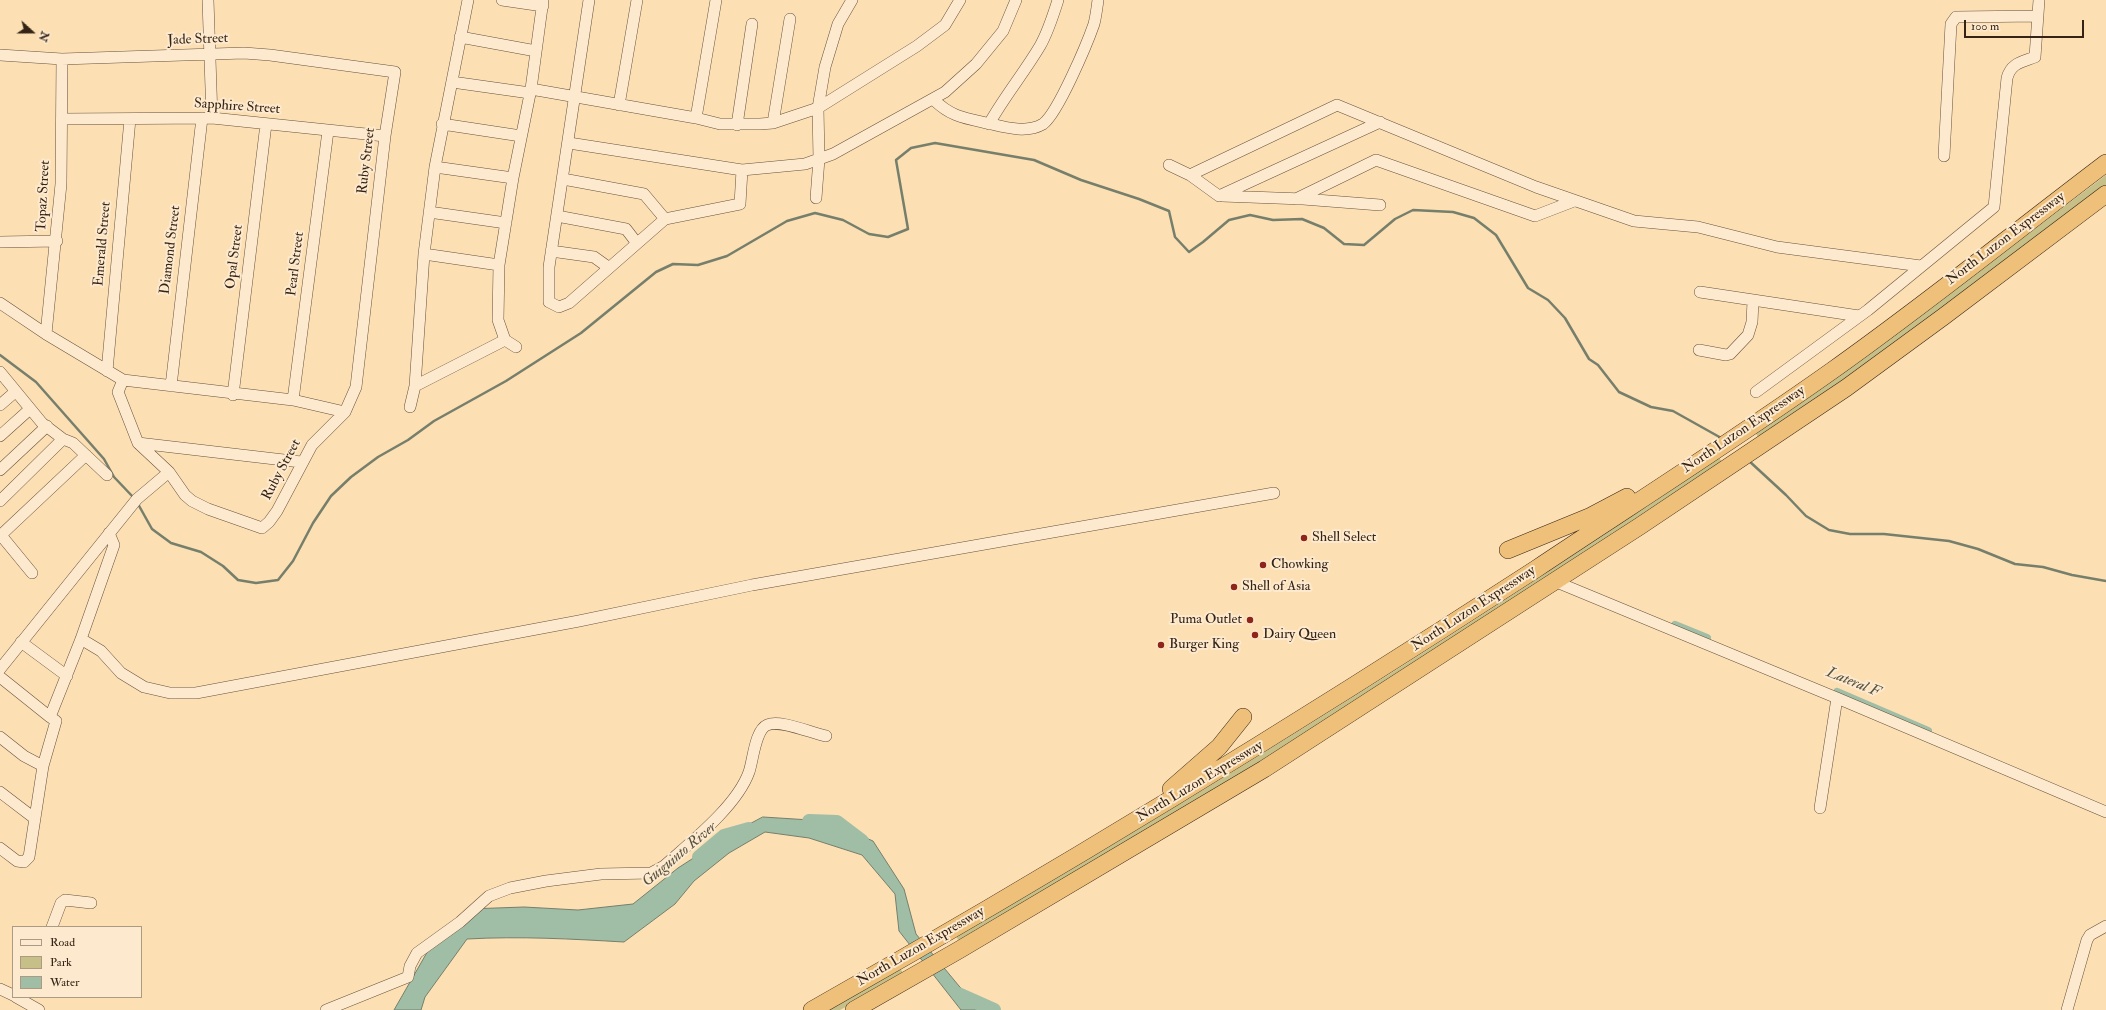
<!DOCTYPE html>
<style>
body{margin:0}
#map{position:relative;width:2106px;height:1010px;overflow:hidden;background:#fcdfb3;font-family:"IM FELL Double Pica",serif}
canvas{display:block}
.legend{position:absolute;left:12px;top:926px;width:130px;height:72px;box-sizing:border-box;background:#fdeace;border:1px solid #ad9a84;margin:0;padding:5px 7px;list-style:none;font-size:12px;color:#352316}
.legend li{display:flex;align-items:center;gap:8px;height:20px}
.legend b{width:20px;border:1px solid #ad9a84}
.north{position:absolute;left:12px;top:12px;width:40px;height:40px;-webkit-text-stroke:3px #fdeace;paint-order:stroke;rotate:111deg;font-size:11px;font-weight:700;line-height:16px;text-align:center;color:#352316}
.north::after{content:'';display:block;margin:auto;width:14px;height:18px;background:#352316;clip-path:polygon(50% 0,100% 100%,50% 72%,0 100%)}
.scale{position:absolute;left:1964px;top:20px;width:120px;height:18px;box-sizing:border-box;border:2px solid #352316;border-top:0;padding-left:5px;font-size:12px;line-height:14px;white-space:nowrap;color:#352316;-webkit-text-stroke:3px #fdeace;paint-order:stroke}
</style>
<div id="map">
<canvas width="2106" height="1010"></canvas>
<ul class="legend">
<li><b style="height:5px;background:#fdeace"></b>Road</li>
<li><b style="height:11px;background:#c6c088"></b>Park</li>
<li><b style="height:11px;background:#a0bda6"></b>Water</li>
</ul>
<div class="north">N</div>
<div class="scale">100 m</div>
</div>
<script>
const context = document.querySelector('canvas').getContext('2d');
context.lineJoin = 'round';
function fillPath(path, color) {
  context.fillStyle = color;
  context.fill(path, 'evenodd');
}
function strokePath(path, color, width, dash) {
  context.strokeStyle = color;
  context.lineWidth = width;
  context.lineCap = dash ? 'butt' : 'round';
  context.setLineDash(dash || []);
  context.stroke(path);
}
function write(font, color, halo, rows, align = 'center') {
  context.font = font + ' "IM FELL Double Pica",serif';
  context.lineWidth = 4;
  context.setLineDash([]);
  context.textBaseline = 'middle';
  context.strokeStyle = halo;
  context.fillStyle = color;
  for (const [text, x, y, turn = 0] of rows) {
    context.save();
    context.translate(x, y);
    context.rotate((+turn || 0) * Math.PI / 180);
    context.textAlign = isNaN(turn) ? turn : align;
    if (halo) context.strokeText(text, 0, 0);
    context.fillText(text, 0, 0);
    context.restore();
  }
}
fillPath(new Path2D(`
 M 2106,175 L 2106,187 L 2014,257 L 1760,440 L 1755,432 L 1887,341 Z
 M 1719,458 L 1724,464 L 1372,695 L 959,941 L 955,935 C 1036,892 1114,843 1193,796 C 1371,688 1546,575 1719,458 Z
 M 900,968 L 904,975 L 840,1010 L 826,1010 Z`), '#c6c088');
const water = new Path2D(`
 M 763,817 L 826,821 L 873,841 L 904,889 L 916,934 L 959,986 L 983,1010 L 961,1010 L 899,931 L 895,894 L 862,855 L 809,838 L 765,832 L 729,853 L 694,881 L 675,904 L 624,942 C 572,939 520,936 467,939 L 425,997 L 421,1010 L 394,1010 L 429,949 L 468,909 L 524,907 L 578,910 L 633,904 L 678,868 L 729,835 Z`);
fillPath(water, '#a0bda6');
strokePath(water, '#757f6c', 1);
strokePath(new Path2D(`
 M 0,355 L 36,382 L 104,459 L 114,477 L 134,498
 M 1748,460 L 1786,495 L 1806,516 L 1829,530 L 1850,534 L 1884,534 L 1949,541 L 1978,549 L 2015,564 L 2043,567 L 2072,575 L 2106,581
 M 138,504 L 152,529 L 171,543 L 201,552 L 223,566 L 238,580 L 256,583 L 278,580 L 293,561 L 313,523 L 331,496 L 351,477 L 378,457 L 408,440 L 434,421 L 506,381 L 581,333 L 656,272 L 673,264 L 698,265 L 727,256 L 787,221 L 815,213 L 843,220 L 869,234 L 888,237 L 908,229 L 896,160 L 911,148 L 935,143 L 1034,160 L 1081,180 L 1139,199 L 1169,211 L 1175,237 L 1189,252 L 1203,242 L 1229,220 L 1250,215 L 1273,220 L 1302,219 L 1324,228 L 1344,244 L 1364,245 L 1395,219 L 1413,210 L 1453,212 L 1474,218 L 1496,235 L 1528,288 L 1548,300 L 1565,318 L 1589,359 L 1598,365 L 1619,392 L 1651,407 L 1673,411 L 1723,439`), '#757f6c', 2.5);
strokePath(new Path2D(`
 M 1675,625 L 1707,638
 M 1837,692 L 1928,731`), '#a0bda6', 8);
strokePath(new Path2D(`
 M 809,821 L 837,822 L 862,841
 M 699,857 L 724,836 L 749,829
 M 958,994 L 994,1010`), '#a0bda6', 14);
const minor = new Path2D(`
 M 208,0 L 212,118
 M 502,0 L 543,6
 M 589,0 L 549,267 L 549,302 L 559,307 L 569,303 L 665,219 L 740,204 L 742,170
 M 460,37 L 536,51
 M 0,55 L 62,59 L 244,53 L 270,55 L 395,72 L 385,136 L 356,387 L 345,412 L 312,445 L 277,511 L 269,522 L 262,528 L 208,509 L 192,501 L 185,495 L 169,472 L 138,443 L 118,392 L 123,380
 M 452,82 L 530,93
 M 531,89 L 696,118 L 720,124 L 760,124 L 773,123 L 818,108 L 917,46 L 945,25 L 960,0
 M 933,99 C 950,116 963,118 987,123 C 1004,127 1026,134 1043,124 C 1058,113 1087,44 1094,24 C 1096,16 1097,8 1098,0
 M 619,105 L 637,0
 M 696,118 L 716,0
 M 62,119 L 212,118 L 385,136
 M 773,123 L 790,19
 M 442,124 L 521,136
 M 989,124 C 1004,97 1024,73 1040,46 C 1048,32 1053,16 1058,0
 M 737,125 L 752,24
 M 569,143 L 742,170 L 805,164 L 833,154 L 945,92 L 976,64 L 1003,31 L 1016,0
 M 1944,156 L 1951,24 L 1956,17 L 2038,16
 M 1169,165 L 1190,175 L 1219,196 L 1380,122
 M 435,167 L 513,178
 M 1190,175 L 1337,105 L 1536,187 L 1634,221 L 1698,227 L 1777,247 L 1921,266
 M 563,179 L 644,194 L 665,219
 M 1222,196 L 1303,199 L 1380,205
 M 816,198 L 819,159 L 818,108 L 825,67 L 838,24 L 852,0
 M 1296,199 L 1376,160 L 1535,216 L 1574,201
 M 429,212 L 506,223
 M 557,216 L 626,229 L 636,242
 M 0,242 L 57,241
 M 551,251 L 594,257 L 608,267
 M 424,254 L 499,265
 M 1700,292 L 1859,316
 M 0,303 L 46,334 L 123,380 L 293,400 L 345,412
 M 46,334 L 61,184 L 62,59
 M 516,347 L 505,340 L 498,320 L 499,265 L 513,178 L 531,89 L 543,0
 M 1699,350 L 1726,355 L 1730,354 L 1748,335 L 1752,322 L 1753,301
 M 107,371 L 130,119
 M 0,372 L 42,423 L 63,439 L 73,443 L 107,475
 M 171,386 L 202,118
 M 415,386 L 505,340
 M 1756,392 L 1868,310 L 1994,207 L 2007,78 C 2011,63 2022,62 2035,57 L 2039,0
 M 233,395 L 266,124
 M 293,400 L 328,131
 M 0,405 L 15,392
 M 410,407 L 415,386 L 424,254 L 435,167 L 468,0
 M 0,436 L 30,409
 M 138,443 L 301,462
 M 0,470 L 47,426
 M 0,501 L 63,439
 M 0,534 L 32,573
 M 1,535 L 86,455
 M 1554,581 L 1837,698 L 2106,812
 M 81,639 L 101,651 L 121,673 L 144,687 L 170,693 L 196,693 L 579,621 L 752,585 L 1274,493
 M 21,642 L 67,676
 M 0,669 L 137,499 L 169,472
 M 0,677 L 50,717
 M 0,737 L 24,756 L 43,766
 M 0,792 L 34,818
 M 1820,808 L 1837,698
 M 0,848 L 17,861 L 24,862 L 29,857 L 43,766 L 56,721 L 50,717 L 81,639 L 114,545 L 109,533
 M 52,927 L 61,903 L 65,900 L 91,903
 M 0,989 L 13,995
 M 16,997 L 39,1010
 M 326,1010 L 408,977 L 410,966 L 417,953 L 460,922 L 489,896 L 510,888 L 546,881 L 601,874 L 651,873 L 664,866 C 691,842 737,806 749,772 C 753,761 755,730 767,725 C 780,719 811,733 826,736
 M 2067,1010 L 2087,940 L 2090,935 L 2106,926`);
const highway = new Path2D(`
 M 1508,550 L 1591,516 L 1627,497
 M 1171,789 L 1219,747 L 1243,717
 M 812,1010 C 1058,871 1299,723 1536,569 C 1635,503 1736,439 1833,370 C 1926,304 2015,232 2106,163
 M 854,1010 L 959,950 L 1264,769 L 1640,526 L 1846,388 L 1943,317 L 2106,194`);
strokePath(minor, '#67523d', 12);
strokePath(highway, '#352316', 18);
strokePath(minor, '#fdeace', 11);
strokePath(highway, '#eec07a', 17);
for (const [x, y, r, color] of [
 [1304,538,4,"#8f2418"],
 [1263,565,4,"#8f2418"],
 [1234,587,4,"#8f2418"],
 [1250,620,4,"#8f2418"],
 [1255,635,4,"#8f2418"],
 [1161,645,4,"#8f2418"]
]) {
  const dot = new Path2D();
  dot.arc(x, y, r, 0, 2 * Math.PI);
  context.fillStyle = color;
  context.fill(dot);
  strokePath(dot, '#fdeace', 1.5);
}
write('14px', '#352316', '#fdeace', [
 ["Jade Street",198,40,-2],
 ["Sapphire Street",237,107,4],
 ["Ruby Street",367,161,-83],
 ["Topaz Street",44,196,-87],
 ["North Luzon Expressway",2006,239,-37],
 ["Emerald Street",103,244,-85],
 ["Diamond Street",171,250,-83],
 ["Opal Street",235,257,-83],
 ["Pearl Street",296,264,-83],
 ["North Luzon Expressway",1744,430,-34],
 ["Ruby Street",282,470,-62],
 ["North Luzon Expressway",1474,609,-33],
 ["North Luzon Expressway",1200,782,-31],
 ["North Luzon Expressway",921,947,-30]
]);
write('14px', '#352316', '#fdeace', [
 ["Shell Select",1312,538],
 ["Chowking",1271,565],
 ["Shell of Asia",1242,587],
 ["Puma Outlet",1242,620,"right"],
 ["Dairy Queen",1263,635],
 ["Burger King",1169,645]
], 'left');
write('italic 15px', '#555141', '#fdeace', [
 ["Lateral F",1853,683,22],
 ["Guiguinto River",680,855,-40]
]);
</script>
